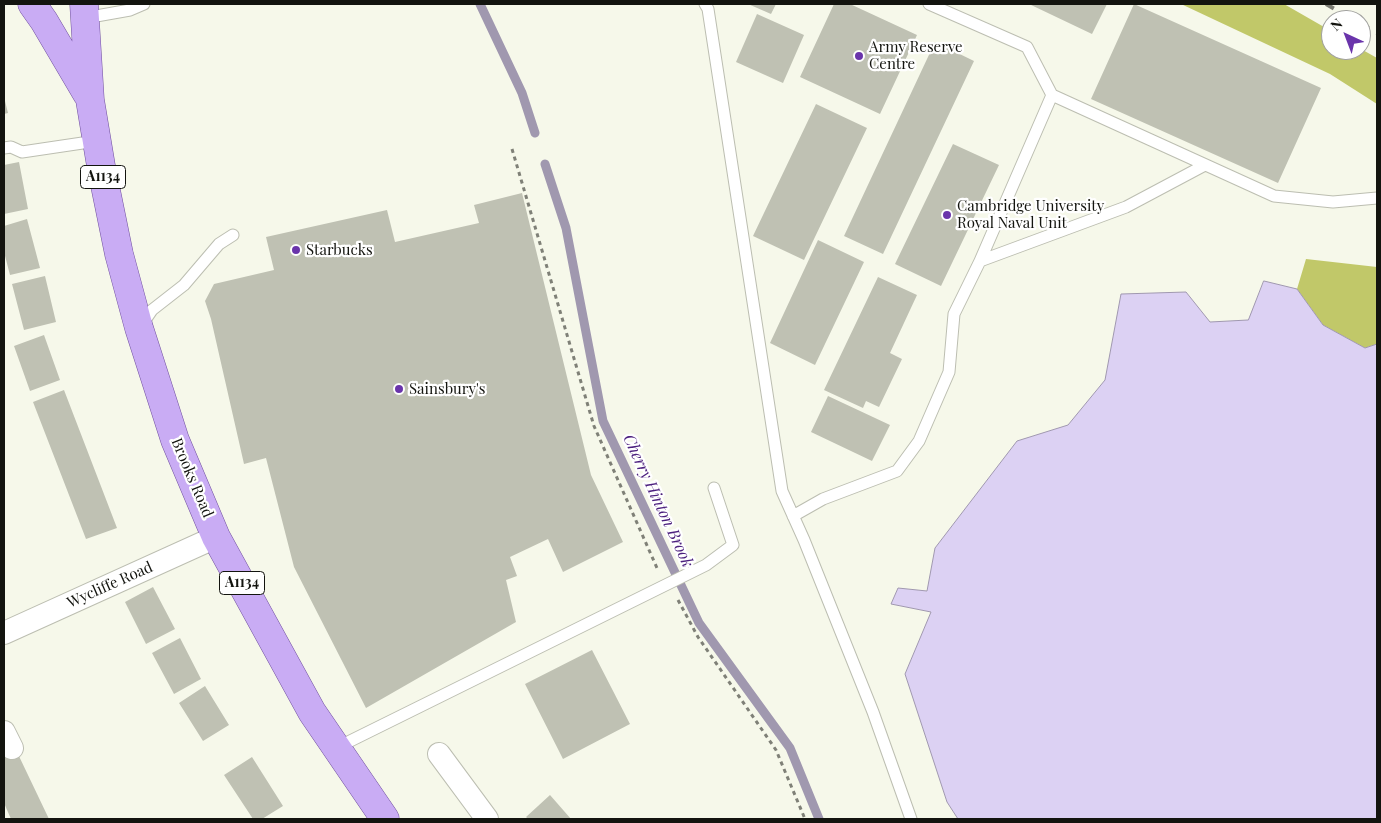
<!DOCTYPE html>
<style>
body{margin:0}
#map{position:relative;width:1381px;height:823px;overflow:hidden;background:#f6f8ea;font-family:"Playfair Display",serif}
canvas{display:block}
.frame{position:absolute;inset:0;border:5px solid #13140f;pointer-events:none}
.north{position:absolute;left:1321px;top:10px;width:50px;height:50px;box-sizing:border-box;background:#fff;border:1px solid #a1a19f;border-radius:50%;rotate:317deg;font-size:14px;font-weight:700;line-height:20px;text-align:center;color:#13140f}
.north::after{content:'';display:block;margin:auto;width:18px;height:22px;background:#6a34ab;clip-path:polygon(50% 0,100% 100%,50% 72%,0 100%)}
</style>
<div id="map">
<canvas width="1381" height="823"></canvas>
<div class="frame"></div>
<div class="north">N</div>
</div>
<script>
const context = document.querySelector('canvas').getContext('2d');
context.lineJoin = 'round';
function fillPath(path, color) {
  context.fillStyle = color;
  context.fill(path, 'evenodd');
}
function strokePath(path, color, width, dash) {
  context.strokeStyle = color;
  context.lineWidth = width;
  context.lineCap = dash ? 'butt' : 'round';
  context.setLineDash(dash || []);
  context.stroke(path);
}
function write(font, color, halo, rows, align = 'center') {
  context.font = font + ' "Playfair Display",serif';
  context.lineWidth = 4.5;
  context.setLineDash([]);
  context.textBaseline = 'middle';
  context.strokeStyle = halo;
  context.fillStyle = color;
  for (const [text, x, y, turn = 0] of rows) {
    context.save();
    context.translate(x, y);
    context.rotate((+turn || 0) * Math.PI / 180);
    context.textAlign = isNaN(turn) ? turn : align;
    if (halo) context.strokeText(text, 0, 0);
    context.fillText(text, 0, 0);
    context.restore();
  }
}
fillPath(new Path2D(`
 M 1181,4 L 1284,4 L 1331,31 L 1331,50 L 1361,50 L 1361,49 L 1377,58 L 1377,104 L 1330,74 Z
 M 1306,259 L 1377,267 L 1377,344 L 1365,348 L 1323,325 L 1297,289 Z`), '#c1c869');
const water = new Path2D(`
 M 1264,281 L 1297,289 L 1323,325 L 1365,348 L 1377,344 L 1377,819 L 958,819 L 947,802 L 905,674 L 931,612 L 891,604 L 898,588 L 927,591 L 935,548 L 1017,441 L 1068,425 L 1105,380 L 1121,294 L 1186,292 L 1210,322 L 1248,320 Z`);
fillPath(water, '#dcd1f3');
strokePath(water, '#a098af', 1);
strokePath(new Path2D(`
 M 480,4 L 522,93 L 535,133
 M 545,164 L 566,228 L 603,421 L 699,623 L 790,748 L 819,819`), '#a098af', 9);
fillPath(new Path2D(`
 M 748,4 L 776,4 L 771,14 Z
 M 834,4 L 850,4 L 917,35 L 880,114 L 800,77 Z
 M 1029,4 L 1107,4 L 1092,34 Z
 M 1134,4 L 1321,88 L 1278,183 L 1091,99 Z
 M 757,14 L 804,35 L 783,83 L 736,62 Z
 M 935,42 L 974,61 L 883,254 L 844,236 Z
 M 4,97 L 8,113 L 4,114 Z
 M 816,104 L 867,128 L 804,260 L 753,236 Z
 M 953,144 L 999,165 L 941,286 L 895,264 Z
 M 19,162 L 28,209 L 4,214 L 4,165 Z
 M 522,193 L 591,475 L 623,542 L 563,572 L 548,539 L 510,557 L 517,576 L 506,580 L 516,622 L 366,708 L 294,567 L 266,458 L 244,464 L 211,319 L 205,301 L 214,284 L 274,270 L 266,237 L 387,210 L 395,242 L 479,223 L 474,205 Z
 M 27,219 L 40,268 L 10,275 L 4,252 L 4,226 Z
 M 818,240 L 864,262 L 815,365 L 770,343 Z
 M 45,276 L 56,322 L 24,330 L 12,284 Z
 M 878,277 L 917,295 L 890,353 L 902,359 L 879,407 L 866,401 L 863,408 L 824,390 Z
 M 44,335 L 60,380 L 30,391 L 14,346 Z
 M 64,390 L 117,528 L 86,539 L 33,402 Z
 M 828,396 L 890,425 L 872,461 L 811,432 Z
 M 153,587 L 175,629 L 146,644 L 125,602 Z
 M 180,638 L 201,679 L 174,694 L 152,653 Z
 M 592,650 L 630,724 L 563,759 L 525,684 Z
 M 205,686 L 229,725 L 203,741 L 179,703 Z
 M 17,752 L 49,819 L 11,819 L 4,803 L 4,758 Z
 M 252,757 L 283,806 L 262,819 L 253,819 L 224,775 Z
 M 550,795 L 571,819 L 528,819 L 526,817 Z`), '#bfc1b3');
const lane = new Path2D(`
 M 705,4 L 708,9 L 782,491 L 804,540 L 873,712 L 911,819
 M 929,4 L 1027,47 L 1052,95 L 1274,196 L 1333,202 L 1377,198
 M 85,18 L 130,10 L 144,4
 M 4,148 L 11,147 L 22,152 L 96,141
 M 980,261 L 1052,95
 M 141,326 L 152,310 L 184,285 L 219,244 L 233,235
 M 793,516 L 823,499 L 897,471 L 919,441 L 949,372 L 954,314 L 980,261 L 1126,207 L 1205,165
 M 336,748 L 706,565 L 733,545 L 714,488`);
const street = new Path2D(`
 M 4,633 L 216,537
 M 4,732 L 12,748
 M 439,754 L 487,819`);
const primary = new Path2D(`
 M 32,4 L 44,21 L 87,94
 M 84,4 L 90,100 L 101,166 L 119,254 L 139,328 L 175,440 L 216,537 L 312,712 L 385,819`);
strokePath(lane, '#bcbeb1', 13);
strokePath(street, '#bcbeb1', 24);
strokePath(primary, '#72529f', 29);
strokePath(new Path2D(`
 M 512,149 L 594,426 L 657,568
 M 678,600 L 698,637 L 776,750 L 805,819`), '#7f8077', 3, [4, 4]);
strokePath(lane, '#fff', 11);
strokePath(street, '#fff', 22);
strokePath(primary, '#c9acf4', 28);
strokePath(new Path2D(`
 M 1326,4 L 1354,20
 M 1361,24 L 1377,33`), '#7b7c73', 4, [9, 9]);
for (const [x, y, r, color] of [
 [859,56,5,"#6a34ab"],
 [947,215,5,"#6a34ab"],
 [296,250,5,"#6a34ab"],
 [399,389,5,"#6a34ab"]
]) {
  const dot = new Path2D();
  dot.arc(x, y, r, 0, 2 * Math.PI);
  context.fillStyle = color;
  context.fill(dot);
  strokePath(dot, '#fff', 2);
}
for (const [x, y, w] of [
 [103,177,45],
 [242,583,45]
]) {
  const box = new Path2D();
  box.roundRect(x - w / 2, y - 11.5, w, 23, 4);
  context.fillStyle = '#fff';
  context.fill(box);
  strokePath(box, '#13140f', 1);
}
write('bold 14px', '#13140f', null, [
 ["A1134",103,177],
 ["A1134",242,583]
]);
write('15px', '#13140f', '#fff', [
 ["Army Reserve",869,47],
 ["Centre",869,64],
 ["Cambridge University",957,206],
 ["Royal Naval Unit",957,223],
 ["Starbucks",306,250],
 ["Sainsbury's",409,389]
], 'left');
write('15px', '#13140f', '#fff', [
 ["Brooks Road",192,478,67],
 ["Wycliffe Road",110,585,-24]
]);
write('italic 16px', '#4c207e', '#fff', [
 ["Cherry Hinton Brook",658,501,65]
]);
</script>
